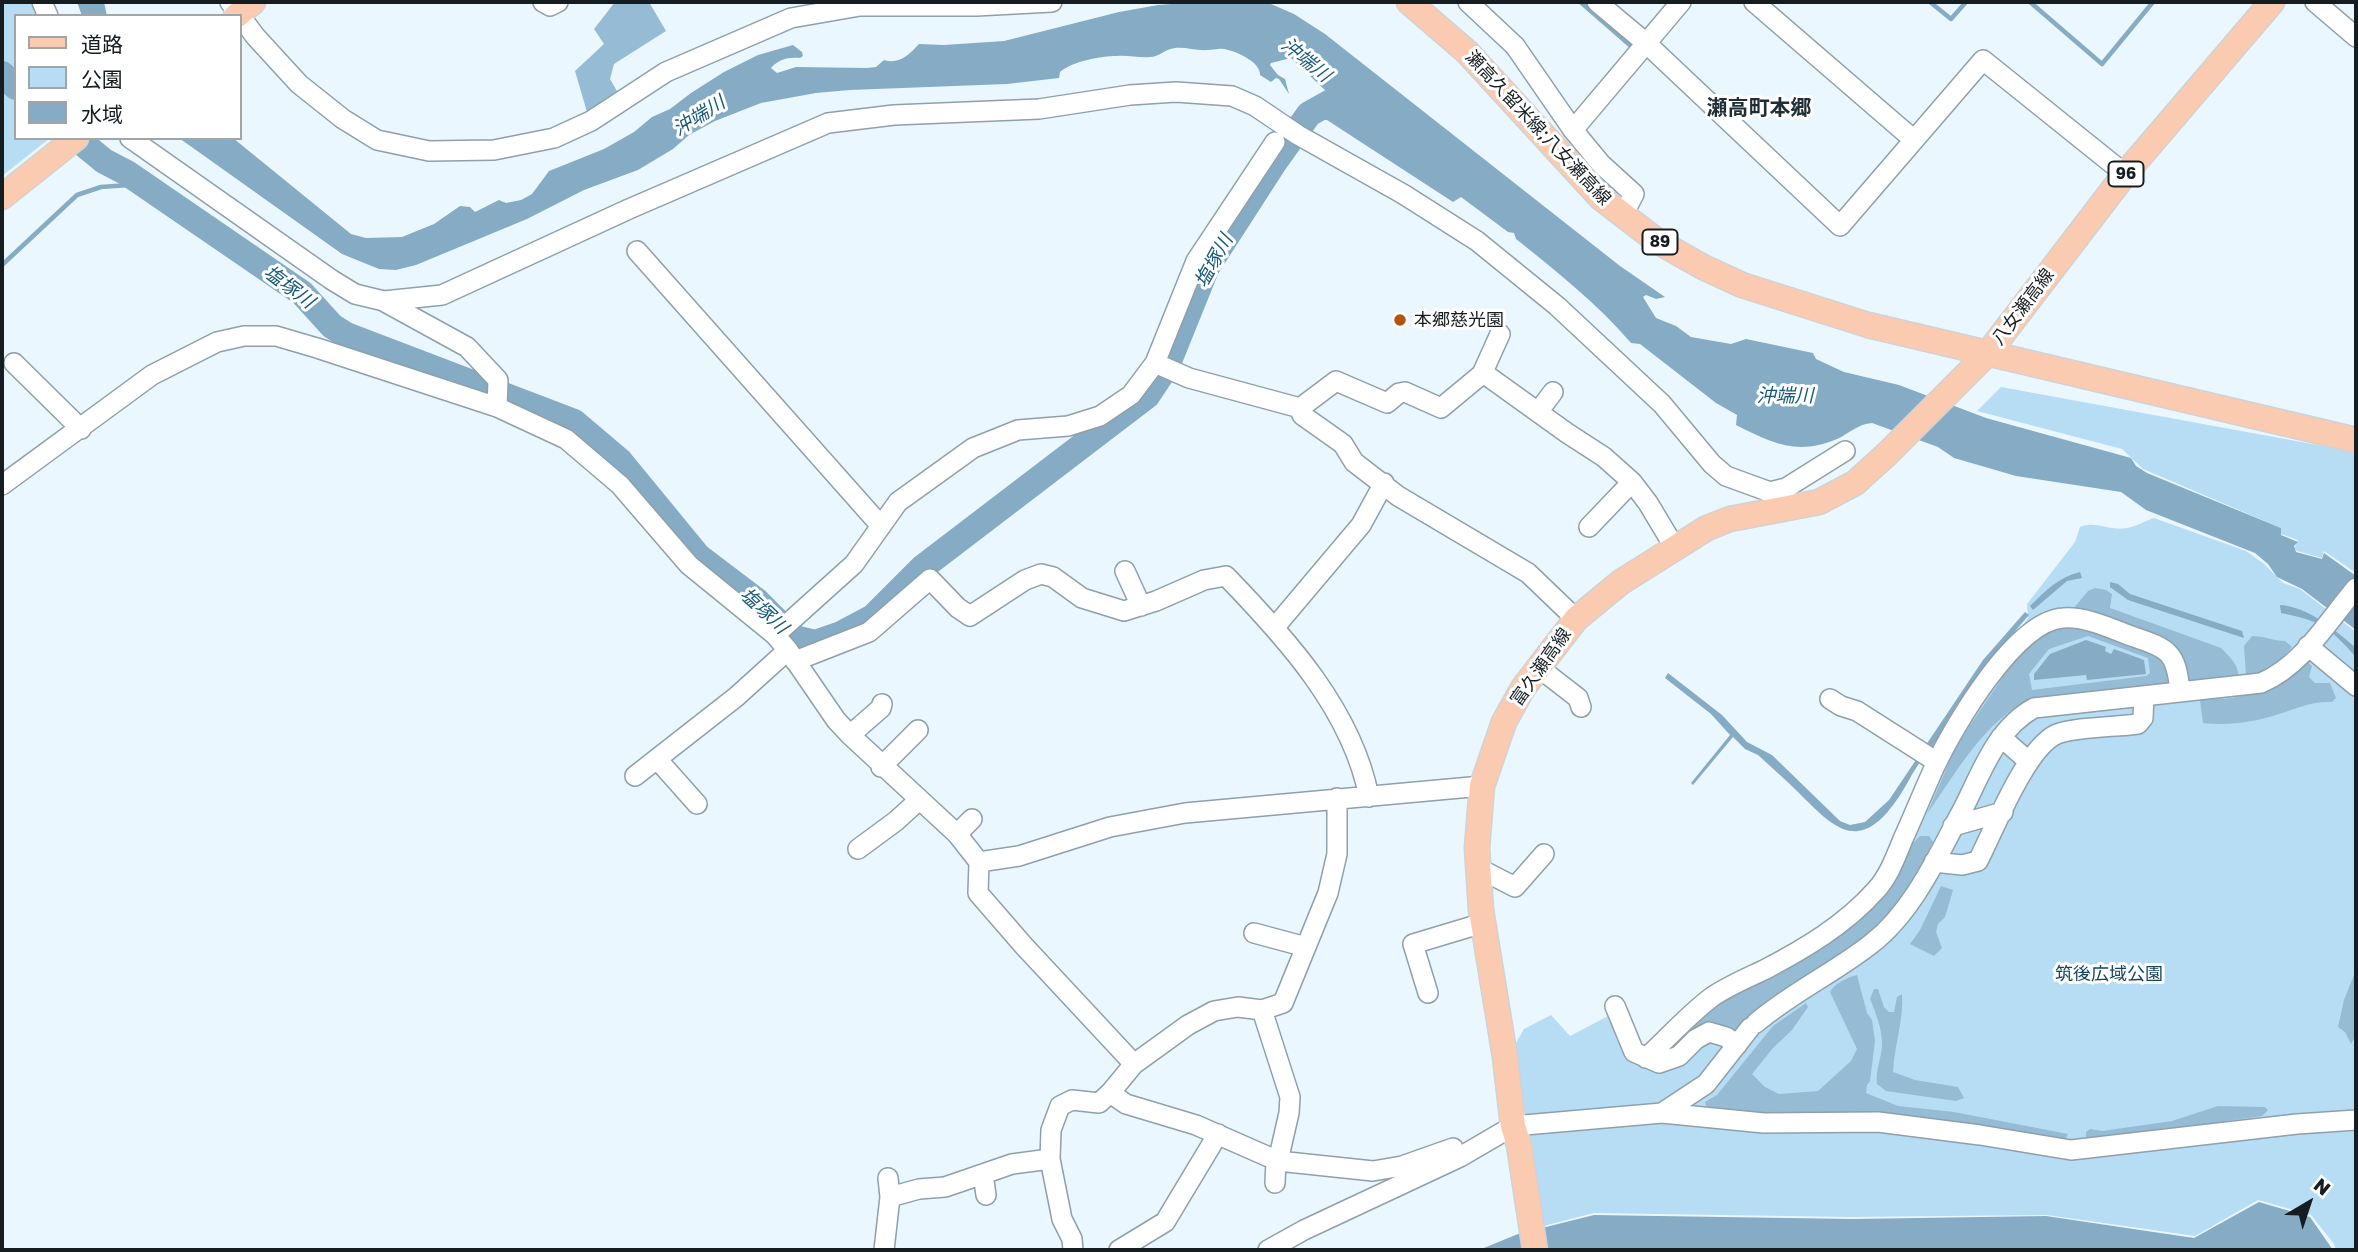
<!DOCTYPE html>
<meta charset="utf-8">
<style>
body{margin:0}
#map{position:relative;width:2358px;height:1252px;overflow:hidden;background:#ebf7fe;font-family:"Golos Text","Noto Sans JP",sans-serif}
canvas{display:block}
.frame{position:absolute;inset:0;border:4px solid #161d21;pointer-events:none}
.legend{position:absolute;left:14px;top:14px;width:228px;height:126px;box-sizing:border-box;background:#fff;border:2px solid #a2a5a6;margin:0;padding:9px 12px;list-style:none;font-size:21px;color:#161d21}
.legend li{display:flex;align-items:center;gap:14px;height:35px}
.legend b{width:35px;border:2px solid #a2a5a6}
.north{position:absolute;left:2274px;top:1168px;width:70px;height:70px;-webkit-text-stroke:5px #fff;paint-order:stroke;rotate:39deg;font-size:19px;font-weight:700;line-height:28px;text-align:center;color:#161d21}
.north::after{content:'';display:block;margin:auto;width:24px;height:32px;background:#161d21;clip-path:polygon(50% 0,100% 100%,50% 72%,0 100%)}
</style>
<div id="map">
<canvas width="2358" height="1252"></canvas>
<div class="frame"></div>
<ul class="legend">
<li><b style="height:9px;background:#fbcbb1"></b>道路</li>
<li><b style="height:19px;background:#b7ddf5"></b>公園</li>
<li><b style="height:19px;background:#85acc4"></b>水域</li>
</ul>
<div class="north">N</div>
</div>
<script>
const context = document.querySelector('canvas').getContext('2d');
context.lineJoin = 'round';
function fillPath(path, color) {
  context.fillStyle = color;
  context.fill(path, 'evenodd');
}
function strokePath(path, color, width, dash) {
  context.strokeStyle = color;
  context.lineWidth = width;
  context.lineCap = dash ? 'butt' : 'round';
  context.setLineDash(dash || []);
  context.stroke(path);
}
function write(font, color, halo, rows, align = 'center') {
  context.font = font + ' "Golos Text","Noto Sans JP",sans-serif';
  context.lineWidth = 6;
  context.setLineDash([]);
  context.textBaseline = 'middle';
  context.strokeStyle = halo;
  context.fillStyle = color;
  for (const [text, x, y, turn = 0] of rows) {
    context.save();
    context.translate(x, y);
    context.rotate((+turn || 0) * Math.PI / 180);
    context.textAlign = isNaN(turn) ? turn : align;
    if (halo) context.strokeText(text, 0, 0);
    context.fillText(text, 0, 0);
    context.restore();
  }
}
fillPath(new Path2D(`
 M 2,2 L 32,2 L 39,16 L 16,16 L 16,138 L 50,138 L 2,176 Z
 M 2001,387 L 2356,452 L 2356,573 L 2324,551 L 2322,558 L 2297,551 L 2294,549 L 2298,540 L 2281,534 L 2281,528 L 2143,469 L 2122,449 L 1977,411 Z
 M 2154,518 L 2246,551 L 2263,563 L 2283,583 L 2300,589 L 2356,632 L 2356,1250 L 2336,1250 L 2334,1244 L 2311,1215 L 2258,1200 L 2195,1236 L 2047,1215 L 1848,1217 L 1594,1213 L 1536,1228 L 1509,1055 L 1524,1029 L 1551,1015 L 1570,1036 L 1612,1014 L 1630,1056 L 1805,944 L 1867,889 L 1878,876 L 1996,663 L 2028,618 L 2027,604 L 2075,542 L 2080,527 C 2093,520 2111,531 2126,528 C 2135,527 2145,521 2154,518 Z`), '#b7ddf5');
fillPath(new Path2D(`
 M 615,2 L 649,2 L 666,31 L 614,64 L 610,79 L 618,93 L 587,112 L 575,71 L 604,44 L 594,29 Z
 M 2095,588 L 2106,590 L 2112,594 L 2110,608 L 2221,648 C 2229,656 2240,666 2238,678 L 2187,684 L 2184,669 L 2073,609 L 2088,591 Z
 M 2071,626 L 2087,627 L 2163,653 L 2171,680 L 2166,685 C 2132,689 2037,694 2012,710 C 1976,735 1952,779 1927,814 L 1956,746 L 2022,649 L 2053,628 ZM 2088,636 L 2148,658 L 2150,673 L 2146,676 L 2032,690 L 2029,674 L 2049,649 Z
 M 2252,636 C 2264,636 2274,641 2285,641 L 2292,647 C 2279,662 2267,675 2246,675 L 2244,646 Z
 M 2305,660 L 2312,666 L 2309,677 L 2315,683 L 2330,683 L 2336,698 L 2332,702 C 2312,701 2298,708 2279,714 C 2254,722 2229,726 2203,723 L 2200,700 L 2232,698 L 2266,689 Z
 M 1920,836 L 1929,836 L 1933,842 L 1902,904 L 1861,943 L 1738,1032 L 1719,1025 L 1667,1053 L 1669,1043 L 1729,996 L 1791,965 Z
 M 1941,886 L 1953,890 L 1945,917 L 1938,924 L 1936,932 L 1942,948 L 1934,956 L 1910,944 L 1920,930 Z
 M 2356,970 L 2356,1035 L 2351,1044 L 2345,1032 L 2338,1027 L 2344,1000 Z
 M 1857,975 L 1867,1013 L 1872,1020 L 1875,1041 L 1870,1081 L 1867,1085 L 1866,1093 L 1898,1106 L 1954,1112 L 2068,1134 L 2065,1140 L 1907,1115 L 1737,1116 L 1706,1106 L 1705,1102 L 1717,1095 L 1773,1026 L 1806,1003 L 1808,1007 L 1792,1030 L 1773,1048 L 1752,1074 L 1765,1087 L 1779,1094 L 1818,1091 L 1851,1061 L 1857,1049 L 1830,992 C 1835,983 1848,977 1857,975 Z
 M 1874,989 L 1878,989 L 1884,1007 L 1889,1012 L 1894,1012 L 1897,997 L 1902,994 C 1904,1020 1894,1046 1893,1072 L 1915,1080 L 1958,1087 L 1964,1098 L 1956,1101 L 1886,1091 L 1877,1084 C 1875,1069 1882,1058 1882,1044 C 1882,1029 1876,1013 1870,999 Z
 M 2218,1106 L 2265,1107 L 2268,1110 L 2262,1116 L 2094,1140 L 2086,1137 L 2086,1132 L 2090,1129 L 2102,1131 L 2172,1121 Z`), '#95bcd4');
fillPath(new Path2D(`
 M 77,2 L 104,2 L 107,16 L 82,16 Z
 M 1199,2 L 1271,4 L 1294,14 L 1325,34 L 1620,266 L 1665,297 L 1656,299 L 1646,295 L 1643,297 L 1656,318 L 1676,326 L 1691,337 L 1731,344 L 1746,339 L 1813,353 L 1816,359 L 1844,372 L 1899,385 L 1986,418 L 2131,458 L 2136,466 L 2147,473 L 2281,528 L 2281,535 L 2298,542 L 2294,546 L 2296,552 L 2322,559 L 2324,553 L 2356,576 L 2356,630 L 2302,589 L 2277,577 L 2268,564 L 2255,553 L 2146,510 L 2121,492 L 2016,476 L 1954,458 L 1938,447 L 1872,423 C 1858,424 1850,433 1837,439 C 1797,456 1772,443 1736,425 L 1737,415 L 1716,403 L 1640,344 L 1631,343 C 1598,304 1556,271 1516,239 L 1514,233 L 1508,232 L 1461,197 L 1453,202 L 1327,120 L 1315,118 L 1310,121 L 1300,113 C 1308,104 1319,102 1327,92 L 1291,58 L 1271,63 L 1270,65 L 1278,75 L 1285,79 L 1289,94 L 1279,79 L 1276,78 L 1271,82 L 1260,75 C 1261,62 1236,51 1224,49 C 1218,48 1213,50 1208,50 C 1197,51 1186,47 1175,48 C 1165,49 1159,57 1150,57 C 1139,58 1128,55 1117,56 C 1101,56 1073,61 1060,72 L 1059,78 L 1007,84 L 850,90 L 816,93 L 761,103 L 715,121 L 689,135 L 673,149 L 638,170 L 584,190 L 527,219 L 416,265 L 396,270 L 379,269 L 342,254 L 179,138 L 233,138 L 351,234 L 366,238 L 402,237 L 434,224 L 460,206 L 470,207 L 475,212 L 499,200 L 506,203 L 521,200 L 532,194 L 549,171 L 604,149 L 634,132 L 652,117 L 670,109 L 691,93 L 724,72 L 758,55 L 793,45 L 802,52 L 803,56 L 800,58 C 788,57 779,59 771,68 L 777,73 L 796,67 L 867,68 L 876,67 L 884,60 C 899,65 910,54 919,44 L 944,45 L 1004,41 L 1119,12 L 1158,5 Z
 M 1577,2 L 1586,2 L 1635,44 L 1632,50 Z
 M 2080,572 L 2082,578 L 2067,581 L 2033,610 L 2030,606 C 2045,591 2059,577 2080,572 Z
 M 2110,582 L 2118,584 L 2130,594 L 2242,631 L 2244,638 L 2128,600 L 2110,587 Z
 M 2280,605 C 2309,607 2335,630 2356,648 L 2356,657 C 2329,627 2321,621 2281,613 Z
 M 2025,612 L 2029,615 L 1991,659 L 1929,752 C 1914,766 1908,785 1896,801 C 1858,855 1833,827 1798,792 C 1785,779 1771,767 1758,755 L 1745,749 L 1733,737 L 1693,785 L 1691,783 L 1730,735 L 1711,714 L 1665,678 L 1668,673 L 1722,715 L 1747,742 L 1772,755 L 1840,821 L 1850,825 L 1865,822 L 1889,800 L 1983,660 Z
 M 2086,640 L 2106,647 L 2105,651 L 2111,654 L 2114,649 L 2144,660 L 2146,674 L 2087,680 L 2086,675 L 2034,680 L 2034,674 L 2050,654 Z
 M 2259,1202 L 2310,1217 L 2333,1250 L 1479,1250 L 1518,1234 L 1594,1215 L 1853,1219 L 2046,1216 L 2194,1238 Z`), '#85acc4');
strokePath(new Path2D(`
 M 1930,2 L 1951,19 L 1966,2
 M 2030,2 L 2102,64 L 2153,2
 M 2,265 L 77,195 L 101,187 L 143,184`), '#85acc4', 4.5);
strokePath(new Path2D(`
 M 2,74 L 16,87
 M 76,138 L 104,161 L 127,173 L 302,293 L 332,326 L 346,335 L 574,422 L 620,461 L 698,556 L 756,600 L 794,638 L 815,643 L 841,634 L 873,617 L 923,567 L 1147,396 L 1167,366 L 1207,267 L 1274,163 L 1309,114 L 1336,99`), '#85acc4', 26);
const minor = new Path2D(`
 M 42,2 L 48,16
 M 230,2 L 255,36 L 299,84 L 343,119 L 377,140 L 429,151 L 494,150 L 554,138 L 591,121 L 666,72 L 791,18 L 860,6 L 976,6 L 1052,2
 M 543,2 L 550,6 L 558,2
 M 1468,2 L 1515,46 L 1573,130 L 1601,164 L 1634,194 L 1623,215
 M 1597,2 L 1646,43 L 1840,226 L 1983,60 L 2125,174
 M 1754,2 L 1914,140
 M 2315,2 L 2356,37
 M 1573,130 L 1681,2
 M 130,138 L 332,280 L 355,294 L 384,301 L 442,295 L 629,209 L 828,123 L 894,115 L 1039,109 L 1130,95 L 1176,92 L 1232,96 L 1255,106 L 1298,135 L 1403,194 L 1477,241 L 1557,306 L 1662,404 L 1712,464 L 1726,476 L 1770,492 L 1786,488 L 1845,451
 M 637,251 L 881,526
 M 385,302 L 467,347 L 498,380 L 497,407
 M 14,363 L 81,429
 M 1155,363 L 1189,378 L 1300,408 L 1302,415 L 1343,444 L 1354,462 L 1398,496 L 1528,573 L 1576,619
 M 1482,374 L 1489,377 L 1567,433 L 1604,457 L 1632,482 L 1648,503 L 1675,548
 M 1300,408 L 1336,381 L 1387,403 L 1399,393 L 1405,392 L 1441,408 L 1482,374 L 1500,334
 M 1538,412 L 1553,392
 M 2,485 L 152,375 L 217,342 L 244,336 L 276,336 L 317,348 L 497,407 L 566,439 L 620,485 L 689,565 L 775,635 L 788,650 L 836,720 L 850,735 L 957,834 L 979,862 L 978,893 L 1024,946 L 1134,1064
 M 1589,527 L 1632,482
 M 1125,571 L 1141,606
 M 1275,627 L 1361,525 L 1384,483
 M 775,635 L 854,564 L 898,502 L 973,448 L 1018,430 L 1068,426 L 1100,416 L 1131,395 L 1155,363 L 1196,261 L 1275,142
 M 2308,646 L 2356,686
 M 795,661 L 869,632 L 930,579 L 958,608 L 970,616 L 1025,580 L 1041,574 L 1053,577 L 1082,598 L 1124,611 L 1156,601 L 1204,580 L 1226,576 C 1286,638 1352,710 1369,797
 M 1538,667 L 1578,698 L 1581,707
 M 1830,699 L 1841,706 L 1857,711 L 1937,762
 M 850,735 L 881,708 L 882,704
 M 2001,737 L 2028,761
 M 657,759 L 697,804
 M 881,767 L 918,730
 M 635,776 L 736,697 L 788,650
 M 1953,826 L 2003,812
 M 957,834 L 972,819
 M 858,849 L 896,821 L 919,800
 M 979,862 L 1019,856 L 1110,827 L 1185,813 L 1482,786
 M 1934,862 L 1962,865 L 1978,861 C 1994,830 2026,747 2057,734 C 2075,727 2116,727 2138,724 L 2143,718 L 2144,696
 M 1478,868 L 1515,887 L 1544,854
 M 1254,933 L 1306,947
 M 1428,993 L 1413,944 L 1483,923
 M 1615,1006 L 1634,1052 L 1659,1063 L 1679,1056 L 1696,1039 L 1709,1032 L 1726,1037 L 1737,1045
 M 1262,1010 L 1290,1097 L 1289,1113 L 1278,1161
 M 1756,1023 C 1791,993 1834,973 1871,944 C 1914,911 1939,853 1964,807 C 1982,771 1997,728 2034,708 L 2261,683 C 2302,666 2328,621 2356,588
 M 1646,1058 C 1668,1038 1689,1014 1712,997 C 1728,986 1747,978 1764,970 C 1804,949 1845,925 1876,890 C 1889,876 1896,856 1903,839 C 1914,815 1924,790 1935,766 C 1954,726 2015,621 2063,618 C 2086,616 2112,629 2134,637 C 2170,649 2176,653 2180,691
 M 1110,1093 L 1126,1104 L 1196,1125 L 1278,1161 L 1373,1171 L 1402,1166 L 1453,1148
 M 1662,1113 L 1706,1084 L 1750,1028
 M 983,1174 L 986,1195
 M 1275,1183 L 1276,1160
 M 890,1197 L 919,1189 L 945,1187 L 1012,1164 L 1050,1159
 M 884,1250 L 890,1197 L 888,1178
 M 1073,1250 L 1072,1239 L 1062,1219 L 1050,1159 L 1051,1130 L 1060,1106 L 1072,1100 L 1099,1103 L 1110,1093 L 1134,1064 L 1188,1025 L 1214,1011 L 1238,1007 L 1262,1010 L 1283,1003 L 1328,893 L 1337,854 L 1337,798
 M 1119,1250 L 1165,1222 L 1218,1134
 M 1268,1250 L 1304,1230 L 1460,1157 L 1513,1126 L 1662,1113 L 1764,1123 L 1878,1122 L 1980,1135 L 2071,1150 L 2297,1124 L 2356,1120`);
const major = new Path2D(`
 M 1409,2 L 1467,52 L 1601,198 L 1657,241 L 1703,267 L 1742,285 L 1868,325 L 2356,440
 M 236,16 L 253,2
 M 2,197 L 76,138
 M 1535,1250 L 1519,1145 L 1513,1126 L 1505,1057 L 1481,910 L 1477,848 L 1482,786 L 1504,722 L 1523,688 L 1576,619 L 1621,582 L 1707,528 L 1730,519 L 1819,502 L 1855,483 L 1887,454 L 1988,353 L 2125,174 L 2272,2`);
strokePath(minor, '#8ea0ab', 22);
strokePath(major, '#d0d2d3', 27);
strokePath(minor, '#fff', 19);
strokePath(major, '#fbcbb1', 24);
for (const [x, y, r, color] of [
 [1400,320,7,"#b4540c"]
]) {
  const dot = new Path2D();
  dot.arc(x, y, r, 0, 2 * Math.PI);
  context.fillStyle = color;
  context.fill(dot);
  strokePath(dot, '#fff', 2.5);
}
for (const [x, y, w] of [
 [2126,174,35],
 [1660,242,35]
]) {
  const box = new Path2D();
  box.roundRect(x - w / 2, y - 12.5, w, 25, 5);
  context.fillStyle = '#fff';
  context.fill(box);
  strokePath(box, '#161d21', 2);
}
write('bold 16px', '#161d21', null, [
 ["96",2126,174],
 ["89",1660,242]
]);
write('18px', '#161d21', '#fff', [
 ["瀬高久留米線;八女瀬高線",1538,128,47],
 ["八女瀬高線",2023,307,-53],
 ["富久瀬高線",1541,667,-55]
]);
write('18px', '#161d21', '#fff', [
 ["本郷慈光園",1414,320]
], 'left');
write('18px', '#14455f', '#fff', [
 ["筑後広域公園",2109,974]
]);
write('italic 19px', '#16597a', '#fff', [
 ["沖端川",1306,60,39],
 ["沖端川",699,116,-32],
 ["塩塚川",1214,261,-61],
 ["塩塚川",289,287,37],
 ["沖端川",1785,396],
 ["塩塚川",764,611,43]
]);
write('bold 21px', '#202e38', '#fff', [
 ["瀬高町本郷",1759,108]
]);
</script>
